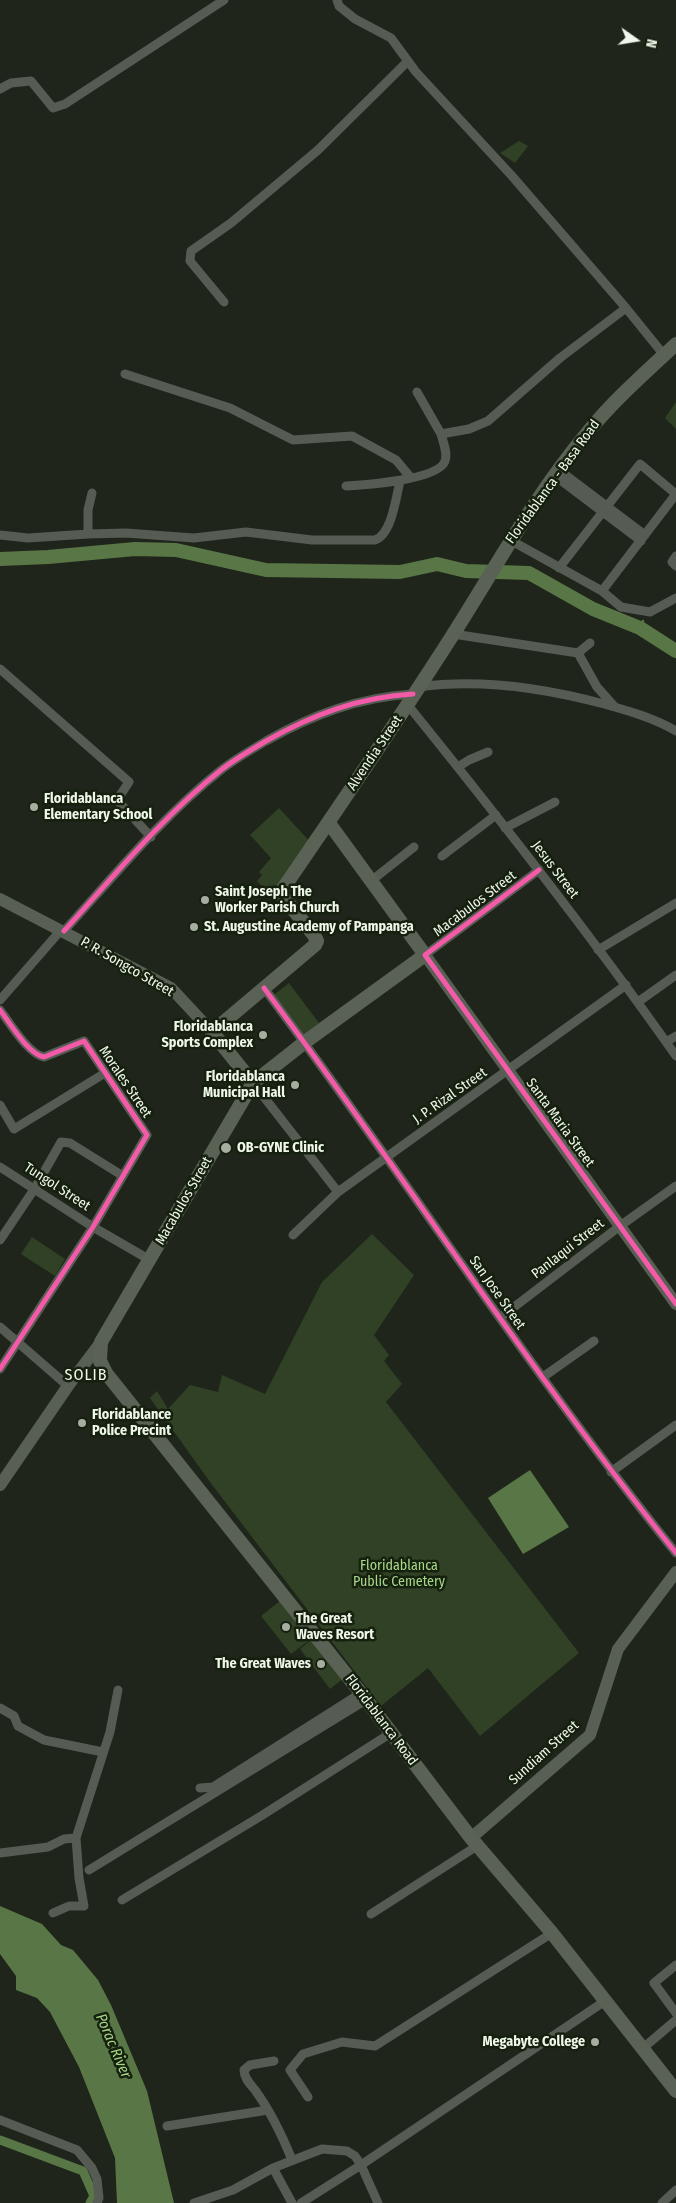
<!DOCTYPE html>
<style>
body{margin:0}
#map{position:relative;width:676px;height:2203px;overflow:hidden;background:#1f251b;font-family:"Fira Sans Condensed",sans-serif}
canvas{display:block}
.north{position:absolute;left:611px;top:15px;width:50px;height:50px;-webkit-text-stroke:4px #15200e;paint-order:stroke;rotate:103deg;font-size:14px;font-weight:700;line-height:20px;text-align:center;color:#eff7eb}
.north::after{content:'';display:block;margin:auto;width:18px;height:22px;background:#eff7eb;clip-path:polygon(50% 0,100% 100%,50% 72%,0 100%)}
</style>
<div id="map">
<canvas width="676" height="2203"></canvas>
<div class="north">N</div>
</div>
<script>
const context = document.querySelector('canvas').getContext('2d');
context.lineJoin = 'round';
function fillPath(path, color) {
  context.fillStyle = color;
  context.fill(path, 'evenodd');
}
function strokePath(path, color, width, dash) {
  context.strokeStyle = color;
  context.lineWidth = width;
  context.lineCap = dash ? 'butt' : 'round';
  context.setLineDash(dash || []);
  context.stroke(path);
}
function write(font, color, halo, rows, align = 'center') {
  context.font = font + ' "Fira Sans Condensed",sans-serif';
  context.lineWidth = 5;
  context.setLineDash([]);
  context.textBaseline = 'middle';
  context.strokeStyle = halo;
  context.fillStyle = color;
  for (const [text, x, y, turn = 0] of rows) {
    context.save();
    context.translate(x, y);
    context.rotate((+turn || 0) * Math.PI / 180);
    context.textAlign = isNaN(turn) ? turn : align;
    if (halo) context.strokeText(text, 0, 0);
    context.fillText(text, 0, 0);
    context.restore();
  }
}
fillPath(new Path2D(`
 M 519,141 L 528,146 L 515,163 L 500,153 Z
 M 676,402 L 676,429 L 665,418 Z
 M 279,808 L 312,844 L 272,896 L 257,881 L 262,875 L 259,872 L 271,858 L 250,835 Z
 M 289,983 L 319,1023 L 300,1037 L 270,998 Z
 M 372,1234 L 414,1275 L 374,1335 L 389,1355 L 384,1361 L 402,1384 L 386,1402 L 579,1653 L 480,1736 L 428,1668 L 381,1706 L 210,1482 L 150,1398 L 157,1391 L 168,1409 L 190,1385 L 218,1392 L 222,1375 L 265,1394 L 322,1282 Z
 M 32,1237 L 65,1259 L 55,1276 L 21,1254 Z
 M 281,1600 L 311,1639 L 291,1654 L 261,1616 Z
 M 312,1639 L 343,1679 L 330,1689 L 300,1649 Z`), '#304125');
fillPath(new Path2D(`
 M 530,1470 L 569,1527 L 523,1554 L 488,1498 Z
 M 0,1906 L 42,1924 L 61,1945 L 73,1950 L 98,1980 L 111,2005 L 147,2091 L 174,2203 L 117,2203 L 115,2158 L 79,2067 L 50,2012 L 37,1998 L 16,1990 L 16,1976 L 0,1954 Z`), '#597746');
strokePath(new Path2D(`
 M 640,628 L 643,621`), '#597746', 2.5);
strokePath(new Path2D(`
 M 0,2140 L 83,2171 L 94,2196 L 90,2203`), '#597746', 9);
strokePath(new Path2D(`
 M 0,559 L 48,557 L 135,549 L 176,550 L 266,570 L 400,572 L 437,564 L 466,571 L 529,573 L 593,609 L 640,628 L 676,651`), '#597746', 14);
strokePath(new Path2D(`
 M 337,0 L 339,6 L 355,19 L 391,38 L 416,72 L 512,176 L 626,308
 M 0,89 L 11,83 L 31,81 L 53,108 L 65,104 L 224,0
 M 224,302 L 190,261 L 191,251 L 231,223 L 318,150 L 408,61
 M 125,374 L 230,408 L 293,440 L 352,436 L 396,460 L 411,478
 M 417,392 L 441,434
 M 559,470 L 645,535
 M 555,476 L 641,541
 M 346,486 C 364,485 439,480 445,461 C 448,453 443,442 441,434 L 469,429 L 488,421 L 560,358 L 626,308 L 664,355
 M 88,534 L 126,533 L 194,538 L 246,532 L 312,540 L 375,540 C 392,534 396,497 400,481
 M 0,535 L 28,538 L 88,534 L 88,510 L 92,493
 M 510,540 L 602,591 L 621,607 L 650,612 L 676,598
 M 676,556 L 672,562 L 676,566
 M 559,568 L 640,464 L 676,494 L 602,591
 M 453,634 L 578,653 L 590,643
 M 578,653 L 597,687 L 614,706
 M 0,669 L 129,782 L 117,800 L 151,837
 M 419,687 C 481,678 544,688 604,704 C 629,711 654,718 676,731
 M 407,704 C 500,819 591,935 676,1056
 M 458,767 L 469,760 L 488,752
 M 505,828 L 555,802
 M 442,856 L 496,815
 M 371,881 L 414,847
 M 64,931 C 114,876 163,816 221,770 C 235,759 251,750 266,741 C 312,715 359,697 413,694
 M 598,950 L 676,903
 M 425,955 L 539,870
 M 264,988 C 404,1175 530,1372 676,1553
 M 0,1000 L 61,930
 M 638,1002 L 676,975
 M 0,1010 C 10,1023 28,1054 44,1057 L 84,1041 L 147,1135 L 93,1227 L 0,1369
 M 666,1042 L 676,1036
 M 253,1083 L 338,1192
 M 0,1105 L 14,1129 L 105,1073
 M 0,1167 L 93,1227 L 150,1260
 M 293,1235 L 338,1192 L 626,985
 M 0,1240 L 35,1188 L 61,1142 L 70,1143 L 123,1176
 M 501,1317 L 620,1226 L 676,1186
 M 0,1327 L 68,1386
 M 543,1377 L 594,1341
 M 611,1472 L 676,1425
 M 0,1708 L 14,1716 L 18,1726 L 44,1740 L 103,1752
 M 200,1788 L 213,1787 L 361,1693
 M 0,1853 L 48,1847 L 64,1839 L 76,1838
 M 89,1870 L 366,1700
 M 122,1900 L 261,1816 L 391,1733
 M 53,1913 L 69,1906 L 84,1906 L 79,1878 L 76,1838 L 110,1732 L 118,1690
 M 371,1914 L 477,1846
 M 676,1965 L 654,1983 L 676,2013
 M 642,2049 L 676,2020
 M 274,2061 L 250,2065 L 244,2070 C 244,2078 250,2084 255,2090 C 271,2112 282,2135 292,2160
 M 308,2097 L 290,2070 L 303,2054 L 342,2042 L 375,2046 L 552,1933
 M 0,2120 L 77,2150 L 92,2168 L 97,2179 L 99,2198 L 97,2203
 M 167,2126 L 268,2110
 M 273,2168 L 292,2203
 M 194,2203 L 233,2190 L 273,2168 L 322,2149 L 347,2151 L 355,2156 L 361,2165 L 301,2203
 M 378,2203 L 361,2165 L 605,2001
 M 662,2203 L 676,2190`), '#565b53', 9);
strokePath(new Path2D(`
 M 0,899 L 171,988 L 212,1032
 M 425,955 L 676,1304
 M 0,1485 L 68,1386 L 101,1342
 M 471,1838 L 590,1735 L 618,1649 L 676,1572`), '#585f54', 12);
strokePath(new Path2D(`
 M 329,823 L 425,955 L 305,1042 L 253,1083 L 101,1342 L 100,1361 L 106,1373 L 361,1693 L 471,1838 L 552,1933 L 676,2091
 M 253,1083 L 212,1032 L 315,945 L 317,941 L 314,935 L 280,893 C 339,807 398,721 454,633 C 497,565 536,494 588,432 C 614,400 646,372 676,344`), '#5a6255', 14);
strokePath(new Path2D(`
 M 539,870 L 425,955 L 676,1304
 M 64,931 C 114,876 163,816 221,770 C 235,759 251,750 266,741 C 312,715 359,697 413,694
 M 264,988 C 404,1175 530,1372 676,1553
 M 0,1010 C 10,1023 28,1054 44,1057 L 84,1041 L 147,1135 L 93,1227 L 0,1369`), '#f35aa7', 5);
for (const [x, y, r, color] of [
 [34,807,5,"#a6aea2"],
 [205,900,5,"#a6aea2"],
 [194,927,5,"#a6aea2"],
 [263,1035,5,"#a6aea2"],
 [295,1085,5,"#a6aea2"],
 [226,1148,6,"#a6aea2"],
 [82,1423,5,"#a6aea2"],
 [286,1627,5,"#a6aea2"],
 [321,1664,5,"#a6aea2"],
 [595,2042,5,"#a6aea2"]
]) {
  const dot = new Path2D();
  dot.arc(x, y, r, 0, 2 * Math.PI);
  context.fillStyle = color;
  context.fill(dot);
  strokePath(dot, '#15200e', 2);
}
write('14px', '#eff7eb', '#15200e', [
 ["Floridablanca - Basa Road",553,482,-54],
 ["Alvendia Street",375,753,-56],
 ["Jesus Street",555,870,53],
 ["Macabulos Street",475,904,-37],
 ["P. R. Songco Street",127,967,30],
 ["Morales Street",125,1082,56],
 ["J. P. Rizal Street",450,1096,-35],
 ["Santa Maria Street",560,1123,54],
 ["Tungol Street",57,1187,33],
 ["Macabulos Street",184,1201,-60],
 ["Panlaqui Street",568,1249,-38],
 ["San Jose Street",497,1293,55],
 ["Floridablanca Road",381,1720,53],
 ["Sundiam Street",544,1753,-42]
]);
write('bold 14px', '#eff7eb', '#15200e', [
 ["Floridablanca",44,799],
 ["Elementary School",44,815],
 ["Saint Joseph The",215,892],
 ["Worker Parish Church",215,908],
 ["St. Augustine Academy of Pampanga",204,927],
 ["Floridablanca",253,1027,"right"],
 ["Sports Complex",253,1043,"right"],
 ["Floridablanca",285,1077,"right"],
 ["Municipal Hall",285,1093,"right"],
 ["OB-GYNE Clinic",237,1148],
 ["Floridablance",92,1415],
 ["Police Precint",92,1431],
 ["The Great",296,1619],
 ["Waves Resort",296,1635],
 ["The Great Waves",311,1664,"right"],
 ["Megabyte College",585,2042,"right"]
], 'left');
write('14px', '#a7d788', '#15200e', [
 ["Floridablanca",399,1566],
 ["Public Cemetery",399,1582]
]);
write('italic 15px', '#a4d385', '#15200e', [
 ["Porac River",113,2046,67]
]);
context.letterSpacing = '1px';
write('16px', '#eff7eb', '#15200e', [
 ["SOLIB",86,1376]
]);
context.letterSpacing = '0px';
</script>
